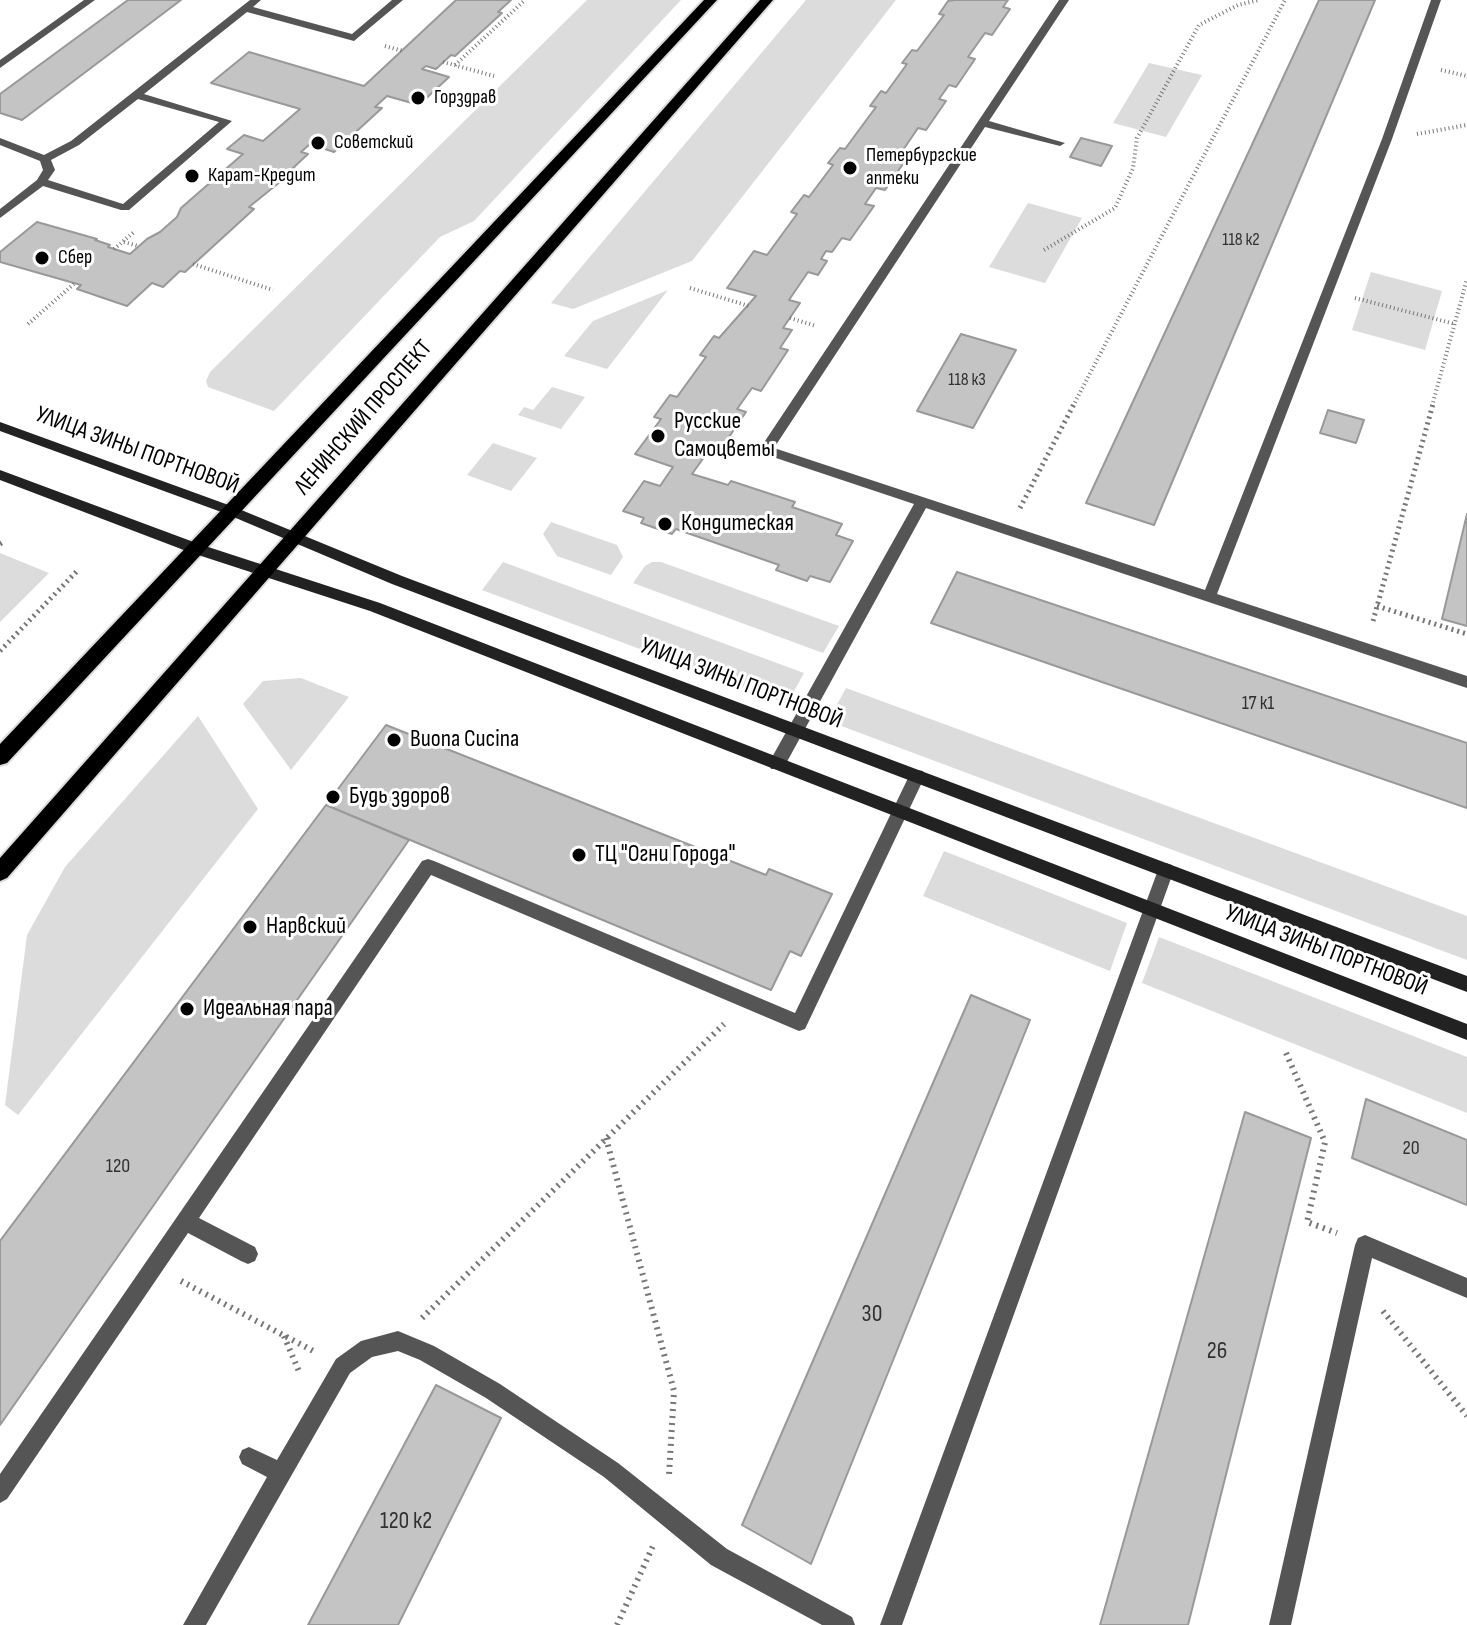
<!DOCTYPE html>
<meta charset="utf-8">
<style>
body{margin:0}
canvas{display:block;background:#fff}
</style>
<canvas width="1467" height="1625"></canvas>
<script>
const context = document.querySelector('canvas').getContext('2d');
context.lineJoin = 'round';
function fillPath(path, color) {
  context.fillStyle = color;
  context.fill(path, 'evenodd');
}
function strokePath(path, color, width, dash) {
  context.strokeStyle = color;
  context.lineWidth = width;
  context.lineCap = dash ? 'butt' : 'round';
  context.setLineDash(dash || []);
  context.stroke(path);
}
function write(font, color, halo, rows, align = 'center') {
  context.font = font + ' "Sofia Sans Condensed",sans-serif';
  context.lineWidth = 6;
  context.setLineDash([]);
  context.textBaseline = 'middle';
  context.strokeStyle = halo;
  context.fillStyle = color;
  for (const [text, x, y, turn = 0] of rows) {
    context.save();
    context.translate(x, y);
    context.rotate((+turn || 0) * Math.PI / 180);
    context.textAlign = isNaN(turn) ? turn : align;
    if (halo) context.strokeText(text, 0, 0);
    context.fillText(text, 0, 0);
    context.restore();
  }
}
fillPath(new Path2D(`
 M 587,0 L 681,0 L 474,221 L 440,237 L 274,411 L 208,387 L 206,381 L 210,372 Z
 M 806,0 L 896,0 L 692,261 L 573,309 L 551,303 Z
 M 1149,63 L 1202,75 L 1166,137 L 1113,123 Z
 M 1028,203 L 1082,218 L 1045,283 L 989,267 Z
 M 1371,272 L 1442,291 L 1425,350 L 1352,330 Z
 M 668,290 L 607,369 L 564,356 L 593,321 Z
 M 552,387 L 585,397 L 561,429 L 518,415 L 524,407 L 533,410 Z
 M 493,443 L 537,458 L 511,491 L 467,475 Z
 M 551,522 L 617,545 L 623,557 L 611,575 L 557,556 L 543,534 Z
 M 0,553 L 49,573 L 0,622 Z
 M 503,562 L 804,673 L 787,704 L 482,590 Z
 M 652,562 L 661,562 L 839,626 L 823,653 L 633,583 L 645,566 Z
 M 301,678 L 349,697 L 291,770 L 243,704 L 263,681 Z
 M 846,688 L 1467,916 L 1467,960 L 828,721 Z
 M 198,716 L 258,809 L 18,1115 L 5,1105 L 27,935 L 65,867 Z
 M 944,851 L 1127,923 L 1110,971 L 923,896 Z
 M 1159,937 L 1467,1057 L 1467,1113 L 1142,983 Z`), '#dcdcdc');
const building = new Path2D(`
 M 128,0 L 181,0 L 22,120 L 0,113 L 0,94 Z
 M 456,0 L 511,0 L 498,12 L 502,13 L 455,56 L 451,55 L 436,69 L 426,66 L 422,69 L 449,77 L 419,105 L 387,96 L 375,107 L 382,108 L 334,152 L 310,144 L 301,152 L 308,154 L 293,168 L 296,169 L 249,207 L 254,209 L 185,272 L 180,271 L 163,287 L 152,283 L 127,306 L 77,289 L 81,285 L 0,262 L 0,252 L 37,222 L 97,239 L 95,240 L 110,245 L 108,247 L 130,254 L 147,239 L 160,232 L 177,217 L 181,208 L 243,154 L 227,149 L 244,135 L 263,141 L 300,109 L 211,83 L 249,52 L 364,86 Z
 M 955,0 L 1008,0 L 1003,7 L 1010,9 L 992,35 L 985,33 L 968,57 L 975,59 L 956,87 L 949,85 L 939,99 L 946,101 L 926,130 L 918,128 L 899,156 L 907,158 L 885,190 L 876,188 L 865,204 L 874,206 L 850,240 L 842,238 L 832,252 L 826,251 L 821,259 L 827,261 L 818,275 L 808,272 L 789,300 L 800,303 L 783,328 L 792,330 L 780,348 L 788,350 L 761,391 L 752,388 L 737,409 L 746,412 L 716,456 L 707,453 L 692,474 L 728,485 L 731,481 L 795,502 L 792,507 L 842,524 L 836,535 L 853,541 L 830,582 L 810,576 L 807,581 L 776,570 L 779,565 L 676,529 L 672,534 L 641,523 L 644,518 L 623,511 L 644,481 L 660,486 L 673,467 L 635,454 L 661,419 L 654,417 L 670,395 L 677,397 L 706,357 L 700,355 L 714,336 L 719,338 L 756,296 L 727,288 L 754,251 L 767,255 L 797,214 L 791,212 L 804,195 L 809,197 L 833,165 L 828,163 L 840,148 L 845,149 L 876,107 L 870,106 L 881,91 L 886,93 L 907,64 L 902,63 L 912,50 L 917,51 L 944,15 L 939,14 L 948,1 Z
 M 1319,0 L 1375,0 L 1154,525 L 1086,503 Z
 M 1081,138 L 1112,146 L 1101,166 L 1070,157 Z
 M 961,334 L 1016,350 L 973,428 L 917,411 Z
 M 1328,410 L 1364,420 L 1356,443 L 1320,433 Z
 M 1467,514 L 1467,626 L 1442,619 Z
 M 957,572 L 1467,743 L 1467,808 L 931,623 Z
 M 386,725 L 766,875 L 769,869 L 832,894 L 801,956 L 790,951 L 771,990 L 326,805 Z
 M 326,805 L 409,840 L 0,1425 L 0,1241 Z
 M 971,995 L 1030,1020 L 811,1564 L 742,1525 Z
 M 1366,1099 L 1467,1140 L 1467,1205 L 1352,1158 Z
 M 1245,1112 L 1311,1138 L 1188,1625 L 1100,1625 Z
 M 436,1385 L 501,1418 L 398,1625 L 308,1625 Z`);
fillPath(building, '#c4c4c4');
strokePath(building, '#999', 2);
const primary = new Path2D(`
 M 704,0 L 717,0 L 7,763 L 0,765 L 0,744 Z
 M 760,0 L 773,0 L 7,878 L 0,881 L 0,858 Z`);
strokePath(primary, '#dbdbdb', 4);
strokePath(new Path2D(`
 M 385,46 L 403,51
 M 443,62 L 494,76
 M 455,65 L 525,0
 M 1441,70 L 1467,76
 M 1417,134 L 1467,125
 M 124,242 L 138,246
 M 114,249 L 134,232
 M 1044,250 L 1115,208 L 1133,168 L 1137,138 L 1199,25 L 1238,5 L 1259,0
 M 193,264 L 273,290
 M 690,288 L 749,306
 M 1355,298 L 1455,324
 M 790,318 L 816,326
 M 28,324 L 75,283
 M 1073,406 L 1285,0
 M 1432,406 L 1467,279`), '#777', 4, [1, 3]);
strokePath(new Path2D(`
 M 1020,508 L 1074,404
 M 0,544 L 5,541
 M 1377,606 L 1467,634
 M 1373,621 L 1433,404
 M 0,651 L 78,570`), '#777', 5, [2, 4]);
strokePath(new Path2D(`
 M 1286,1053 L 1325,1142 L 1307,1222 L 1337,1233
 M 606,1138 L 674,1391 L 669,1475
 M 181,1281 L 317,1353
 M 1383,1311 L 1467,1416
 M 422,1318 L 724,1024
 M 284,1336 L 300,1374
 M 617,1625 L 653,1546`), '#777', 6, [2, 5]);
fillPath(new Path2D(`
 M 84,0 L 95,0 L 0,68 L 0,60 Z
 M 250,0 L 261,0 L 253,7 L 352,34 L 392,0 L 403,0 L 354,41 L 247,12 L 144,94 L 232,121 L 129,210 L 121,210 L 43,186 L 0,218 L 0,209 L 37,180 L 43,170 L 40,161 L 0,145 L 0,138 L 44,155 L 71,141 ZM 138,99 L 219,122 L 123,204 L 48,180 L 55,170 L 51,160 L 79,145 Z
 M 1059,0 L 1069,0 L 989,121 L 1065,143 L 1060,146 L 985,127 L 774,448 L 1205,590 L 1382,139 L 1431,0 L 1441,0 L 1392,139 L 1217,594 L 1467,676 L 1467,688 L 926,508 L 783,769 L 771,769 L 769,764 L 771,759 L 914,504 L 761,453 L 759,450 Z
 M 917,770 L 923,771 L 925,776 L 805,1029 L 799,1031 L 431,875 L 199,1218 L 255,1247 L 258,1254 L 255,1261 L 248,1264 L 241,1261 L 188,1233 L 7,1499 L 0,1503 L 0,1474 L 422,861 L 428,859 L 434,861 L 795,1013 L 909,776 L 911,771 Z
 M 1166,863 L 1172,865 L 1174,870 L 902,1625 L 880,1625 L 1158,870 L 1160,865 Z
 M 1365,1235 L 1467,1278 L 1467,1298 L 1372,1258 L 1291,1625 L 1269,1625 L 1355,1245 L 1358,1238 Z
 M 398,1331 L 434,1346 L 500,1384 L 618,1463 L 727,1549 L 852,1617 L 855,1625 L 822,1625 L 711,1565 L 604,1477 L 486,1398 L 420,1360 L 398,1351 L 372,1357 L 350,1373 L 206,1625 L 183,1625 L 267,1477 L 242,1464 L 239,1457 L 242,1450 L 249,1447 L 277,1460 L 336,1359 L 361,1341 Z`), '#555');
fillPath(new Path2D(`
 M 0,422 L 234,507 L 402,576 L 1467,976 L 1467,992 L 392,584 L 224,513 L 0,431 Z
 M 0,470 L 199,544 L 380,603 L 1467,1024 L 1467,1040 L 370,611 L 189,552 L 0,480 Z`), '#222');
fillPath(primary, '#000');
for (const [x, y, r, color] of [
 [418,98,8,"#000"],
 [318,143,8,"#000"],
 [850,168,8,"#000"],
 [192,176,8,"#000"],
 [42,258,8,"#000"],
 [658,436,8,"#000"],
 [665,524,8,"#000"],
 [394,740,8,"#000"],
 [333,797,8,"#000"],
 [579,855,8,"#000"],
 [250,927,8,"#000"],
 [187,1009,8,"#000"]
]) {
  const dot = new Path2D();
  dot.arc(x, y, r, 0, 2 * Math.PI);
  context.fillStyle = color;
  context.fill(dot);
  strokePath(dot, '#fff', 3);
}
write('18px', '#313131', null, [
 ["118 к2",1241,240],
 ["118 к3",967,380]
]);
write('20px', '#000', '#fff', [
 ["Горздрав",434,98],
 ["Советский",334,143],
 ["Петербургские",866,156],
 ["аптеки",866,179],
 ["Карат-Кредит",208,176],
 ["Сбер",58,258]
], 'left');
write('20px', '#313131', null, [
 ["17 к1",1258,704],
 ["20",1411,1149],
 ["120",118,1167]
]);
write('24px', '#000', '#fff', [
 ["ЛЕНИНСКИЙ ПРОСПЕКТ",364,418,-49],
 ["УЛИЦА ЗИНЫ ПОРТНОВОЙ",137,451,20],
 ["УЛИЦА ЗИНЫ ПОРТНОВОЙ",741,684,21],
 ["УЛИЦА ЗИНЫ ПОРТНОВОЙ",1326,951,21]
]);
write('24px', '#000', '#fff', [
 ["Русские",674,422],
 ["Самоцветы",674,450],
 ["Кондитеская",681,524],
 ["Buona Cucina",410,740],
 ["Будь здоров",349,797],
 ["ТЦ \"Огни Города\"",595,855],
 ["Нарвский",266,927],
 ["Идеальная пара",203,1009]
], 'left');
write('24px', '#313131', null, [
 ["30",872,1315],
 ["26",1217,1352],
 ["120 к2",406,1522]
]);
</script>
